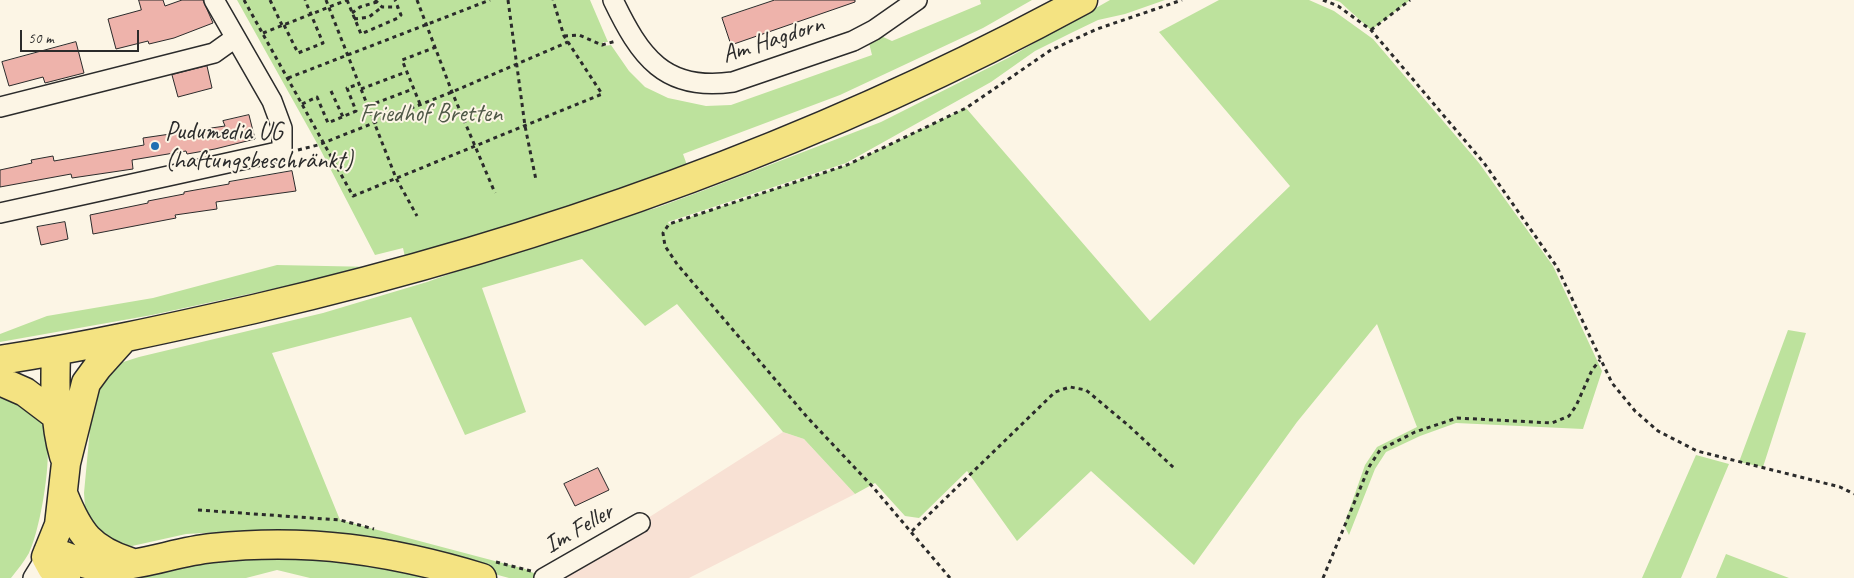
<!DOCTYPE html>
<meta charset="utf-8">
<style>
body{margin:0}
#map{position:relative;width:1854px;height:578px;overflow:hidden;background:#fcf5e5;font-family:Caveat,sans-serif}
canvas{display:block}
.scale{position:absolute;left:20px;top:30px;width:119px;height:22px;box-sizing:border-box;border:2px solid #2b2b2b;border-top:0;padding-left:6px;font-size:15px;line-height:18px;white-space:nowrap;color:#2b2b2b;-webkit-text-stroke:4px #fcf5e5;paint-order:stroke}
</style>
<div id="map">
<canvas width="1854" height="578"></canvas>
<div class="scale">50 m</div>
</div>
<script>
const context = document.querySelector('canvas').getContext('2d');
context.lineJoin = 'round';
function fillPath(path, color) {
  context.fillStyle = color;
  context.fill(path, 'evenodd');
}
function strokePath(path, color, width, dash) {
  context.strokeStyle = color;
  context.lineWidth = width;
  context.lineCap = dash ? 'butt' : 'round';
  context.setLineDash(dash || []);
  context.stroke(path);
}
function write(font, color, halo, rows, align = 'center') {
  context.font = font + ' Caveat,sans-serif';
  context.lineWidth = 4;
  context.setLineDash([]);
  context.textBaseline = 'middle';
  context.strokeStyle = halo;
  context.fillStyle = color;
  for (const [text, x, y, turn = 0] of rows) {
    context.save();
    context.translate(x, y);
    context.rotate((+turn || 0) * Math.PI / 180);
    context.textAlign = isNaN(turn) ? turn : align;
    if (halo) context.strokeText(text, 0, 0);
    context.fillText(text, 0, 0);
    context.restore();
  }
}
fillPath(new Path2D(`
 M 783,432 L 804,439 L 855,494 L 689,578 L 546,578 L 640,523 Z`), '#f8e1d4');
fillPath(new Path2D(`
 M 237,0 L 590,0 L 608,42 L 603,42 L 604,46 L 611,45 L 629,71 L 645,87 L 668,98 L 706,106 L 731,105 L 872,55 L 869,43 L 881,36 L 892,41 L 981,4 L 980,0 L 1032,0 L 983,28 L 840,95 L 683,154 L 688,168 L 508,228 L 405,257 L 403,248 L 375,255 L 318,145 Z
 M 1110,0 L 1165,0 L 1125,14 L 1098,20 L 1071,33 L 1035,51 L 991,82 L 846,163 L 668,222 L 669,224 L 847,165 L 966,108 L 1150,321 L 1290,186 L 1159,32 L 1219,0 L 1309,0 L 1334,11 L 1373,39 L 1479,163 L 1553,266 L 1602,371 L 1583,429 L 1456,423 L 1420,436 L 1386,452 L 1375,469 L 1349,535 L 1344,525 L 1365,465 L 1377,447 L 1417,427 L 1377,324 L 1297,422 L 1194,565 L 1091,471 L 1017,541 L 967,471 L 919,518 L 905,516 L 875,483 L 855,494 L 804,439 L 783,432 L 677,304 L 645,326 L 582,259 L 482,288 L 526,412 L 465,435 L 411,317 L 272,353 L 340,520 L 525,569 L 544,578 L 509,578 L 384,544 L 278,529 L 186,534 L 132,546 L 108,542 L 87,518 L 85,507 L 84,493 L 91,418 L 96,390 L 117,364 L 139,357 L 323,313 L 427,282 L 562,234 L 656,208 L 702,191 L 881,122 L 1008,58 Z
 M 1334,0 L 1410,0 L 1371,30 L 1340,2 Z
 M 277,265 L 374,267 L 152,315 L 0,342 L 0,334 L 47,316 L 153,298 Z
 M 1788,330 L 1806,333 L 1763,467 L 1739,462 Z
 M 0,389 C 12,398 34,411 42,422 C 57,441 40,532 29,553 C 24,562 17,570 11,578 L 0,578 Z
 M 1696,455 L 1729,464 L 1681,578 L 1642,578 Z
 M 1726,554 L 1789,578 L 1716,578 Z
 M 272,556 L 347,561 L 438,578 L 310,578 L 277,570 L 246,578 L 133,578 L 198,563 Z`), '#bde29d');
const building = new Path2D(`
 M 139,0 L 163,0 L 165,6 L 182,0 L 203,0 L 213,23 L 174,38 L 149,44 L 148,41 L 116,49 L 108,19 L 141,10 Z
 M 775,0 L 855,0 L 855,2 L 731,45 L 722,18 Z
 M 76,42 L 84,73 L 45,83 L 43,77 L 9,86 L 2,62 Z
 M 207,66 L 212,88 L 178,97 L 172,75 Z
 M 249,115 L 255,139 L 215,149 L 187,154 L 186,151 L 132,160 L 133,169 L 72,178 L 71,174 L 0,187 L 0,170 L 32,163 L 31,160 L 53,156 L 54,161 L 144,145 L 143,138 L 225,126 L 223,121 Z
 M 292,171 L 296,191 L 216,202 L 217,209 L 175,215 L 176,218 L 93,234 L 90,215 L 148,203 L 148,201 L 184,194 L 184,192 L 229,184 L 229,182 Z
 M 65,222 L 68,239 L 41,245 L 37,227 Z
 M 598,468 L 609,490 L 575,506 L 564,484 Z`);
fillPath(building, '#eeb3ab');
strokePath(building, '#2b2b2b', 1);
const street = new Path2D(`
 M 613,0 C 640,56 664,92 733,82 L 853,41 L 874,30 L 917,0
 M 0,107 L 214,53 L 235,38
 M 0,213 L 282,151 L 282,128 L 272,101 L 214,0
 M 33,578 L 46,557
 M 544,578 L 640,523`);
const primary = new Path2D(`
 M 56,351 C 55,385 54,422 64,456
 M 0,360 C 85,347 170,328 254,309 C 543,242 822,142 1083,0
 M 0,381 L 25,392 L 58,417
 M 64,496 C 79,533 90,549 130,562
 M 48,552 C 66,554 79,564 96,566 C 135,569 173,552 212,548 C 309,538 390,550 482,578
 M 66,578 L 52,568 L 46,557 L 59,525 L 66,463 L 86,383 L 97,368 L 124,338`);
strokePath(street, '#2b2b2b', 22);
strokePath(primary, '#2b2b2b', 31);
strokePath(new Path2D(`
 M 244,0 L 353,196 L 602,94 L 564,36 L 553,0
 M 270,0 L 282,25
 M 326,0 L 396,178 L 417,216
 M 347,0 L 361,34 L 398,18 L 401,15 L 395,0
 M 375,0 L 382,7 L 398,7
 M 417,0 L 452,92 L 495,193
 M 508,0 L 525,126 L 536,180
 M 1323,0 L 1338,6 L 1371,30 L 1484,163 L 1557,267 L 1612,383 L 1635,411 L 1658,431 L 1697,451 L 1840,487 L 1854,494
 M 352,13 L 360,7 L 377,2
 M 354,19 L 369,17 L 382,7
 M 284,25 L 298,53 L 323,43 L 305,0
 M 1371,30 L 1410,0
 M 263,33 L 347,0
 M 564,36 L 579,35 L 602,45 L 616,41
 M 288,78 L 490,0
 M 361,89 L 406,72
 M 331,91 L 343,117
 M 302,104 L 317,97 L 328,123 L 356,111 L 347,88 L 359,84
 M 420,104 L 402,60 L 436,47
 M 368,106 L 413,89
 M 298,150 L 318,145 L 452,92 L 568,42
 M 198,510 L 340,520 L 374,529
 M 912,531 L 1055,392 L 1070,387 L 1086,390 L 1129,426 L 1174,468
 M 496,562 L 531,571
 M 950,578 L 872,486 L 807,417 L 677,264 L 665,246 L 663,233 L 669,224 L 847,165 L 966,108 L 1051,50 L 1097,29 L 1182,0
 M 1323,578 L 1369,467 L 1380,450 L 1415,432 L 1457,418 L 1552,423 L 1569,416 L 1576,406 L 1592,370 L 1600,360`), '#2b2b2b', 3, [4, 4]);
strokePath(street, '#fcf5e5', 19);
strokePath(primary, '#f4e382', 28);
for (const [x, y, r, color] of [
 [155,146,5,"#1f6fb2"]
]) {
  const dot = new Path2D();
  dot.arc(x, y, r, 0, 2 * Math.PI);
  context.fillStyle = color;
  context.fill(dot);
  strokePath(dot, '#fcf5e5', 2);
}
write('25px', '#2b2b2b', '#fcf5e5', [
 ["Am Hagdorn",773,40,-18],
 ["Im Feller",579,529,-30]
]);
write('25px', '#505948', '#fcf5e5', [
 ["Friedhof Bretten",431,114]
]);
write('25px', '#2b2b2b', '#fcf5e5', [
 ["Pudumedia UG",165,132],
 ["(haftungsbeschränkt)",165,161]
], 'left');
</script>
